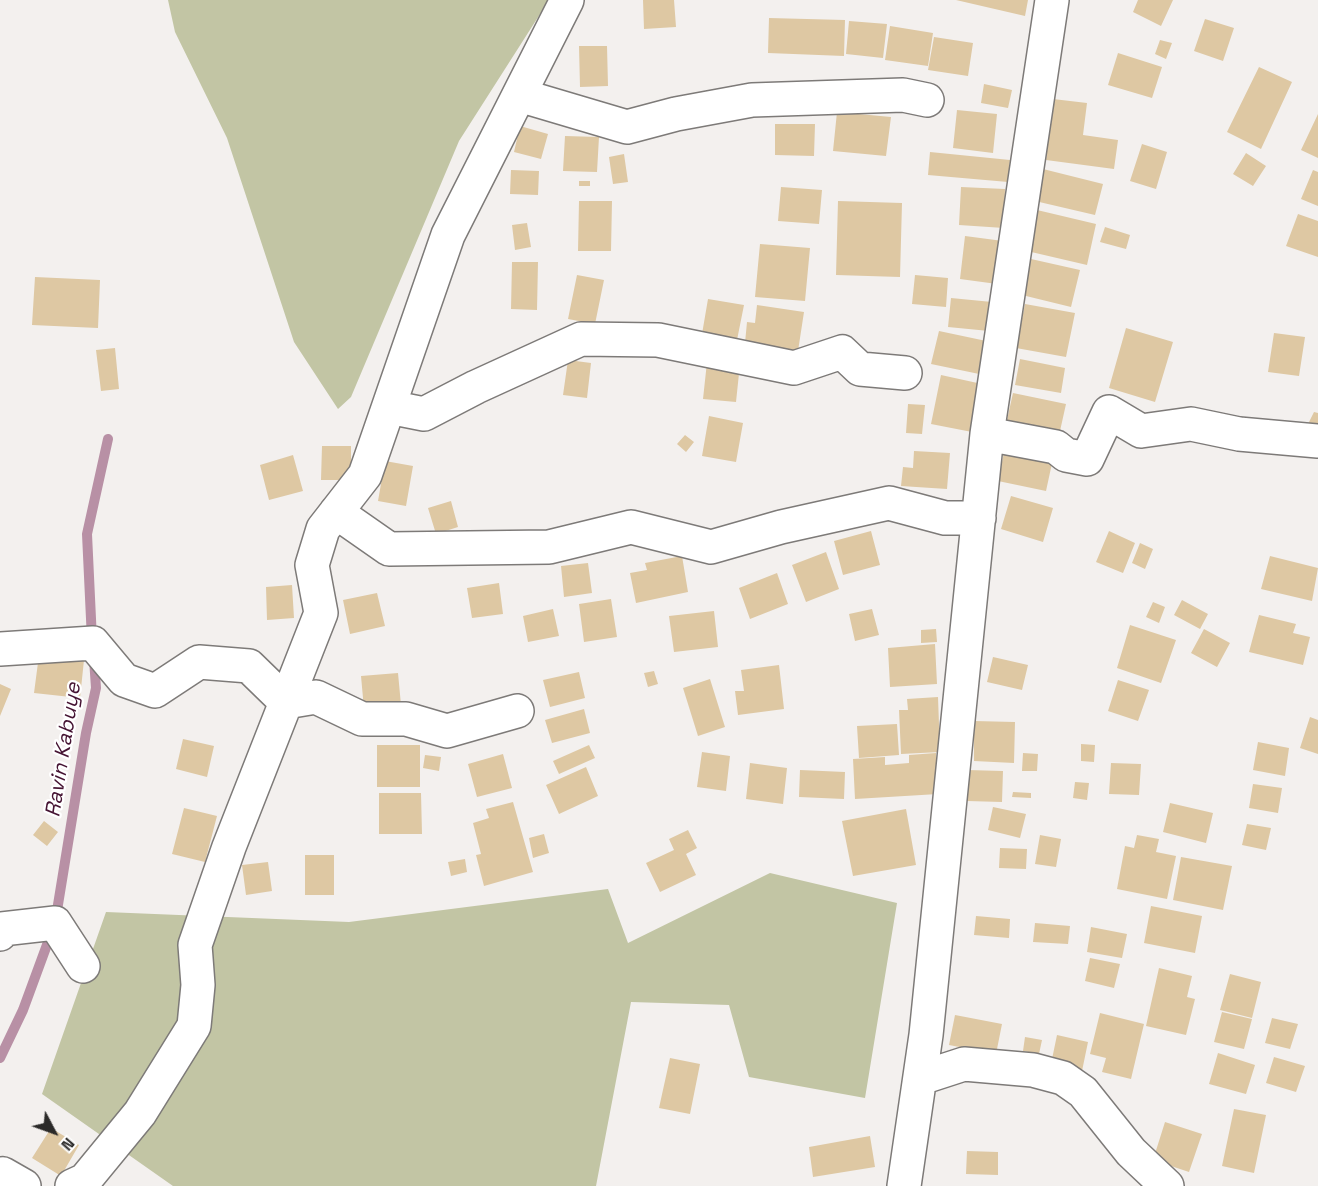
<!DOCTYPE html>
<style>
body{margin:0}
#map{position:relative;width:1318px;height:1186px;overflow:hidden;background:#f3f0ee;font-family:"Space Grotesk",sans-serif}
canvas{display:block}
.north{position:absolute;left:24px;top:1102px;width:60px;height:60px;-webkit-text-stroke:4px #fff;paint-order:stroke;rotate:131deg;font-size:16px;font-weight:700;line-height:24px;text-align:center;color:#2b2a29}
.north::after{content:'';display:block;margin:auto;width:21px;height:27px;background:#2b2a29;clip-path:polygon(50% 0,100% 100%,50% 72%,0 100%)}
</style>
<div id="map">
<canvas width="1318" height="1186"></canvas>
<div class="north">N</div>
</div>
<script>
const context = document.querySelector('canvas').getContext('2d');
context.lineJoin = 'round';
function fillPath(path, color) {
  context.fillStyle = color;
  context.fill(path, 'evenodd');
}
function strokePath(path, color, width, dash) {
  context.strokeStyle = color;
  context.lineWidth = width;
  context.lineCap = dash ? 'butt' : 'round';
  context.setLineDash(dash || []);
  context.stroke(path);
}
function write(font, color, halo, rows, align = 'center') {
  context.font = font + ' "Space Grotesk",sans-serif';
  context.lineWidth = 4.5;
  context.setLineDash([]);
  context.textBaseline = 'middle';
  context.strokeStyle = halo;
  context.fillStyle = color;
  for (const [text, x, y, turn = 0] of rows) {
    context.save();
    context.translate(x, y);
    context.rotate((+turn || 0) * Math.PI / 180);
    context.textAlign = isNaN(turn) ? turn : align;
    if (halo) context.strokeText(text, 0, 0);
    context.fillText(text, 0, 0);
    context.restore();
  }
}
fillPath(new Path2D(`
 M 168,0 L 549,0 L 459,141 L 351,397 L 338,409 L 294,342 L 227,138 L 175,32 Z
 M 770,873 L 897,903 L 865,1098 L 749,1077 L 729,1005 L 631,1002 L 596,1186 L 173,1186 L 42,1094 L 106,912 L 349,922 L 608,889 L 628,943 Z`), '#c2c5a4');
strokePath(new Path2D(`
 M 92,640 L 87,534 L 108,439
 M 0,1058 L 23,1010 L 55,923 L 86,733 L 96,688 L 94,659`), '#b890a5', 10);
fillPath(new Path2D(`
 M 643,0 L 674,0 L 676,27 L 644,29 Z
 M 956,0 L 1028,0 L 1025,16 Z
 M 1138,0 L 1173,0 L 1161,26 L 1133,12 Z
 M 769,18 L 845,20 L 844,56 L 768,53 Z
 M 1205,19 L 1234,28 L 1223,61 L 1194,51 Z
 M 849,21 L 887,24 L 883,58 L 846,54 Z
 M 890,26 L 933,33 L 928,66 L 885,60 Z
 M 934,37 L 973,43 L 968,76 L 928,70 Z
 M 1160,40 L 1172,43 L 1166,59 L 1155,54 Z
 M 579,46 L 607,46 L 608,86 L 580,87 Z
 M 1118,53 L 1162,67 L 1152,98 L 1108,85 Z
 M 1259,67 L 1292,82 L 1261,149 L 1227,132 Z
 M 984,84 L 1012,90 L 1008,108 L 981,103 Z
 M 1053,99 L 1087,103 L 1083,135 L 1118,140 L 1114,169 L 1046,160 Z
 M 957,110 L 997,114 L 993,153 L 953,148 Z
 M 837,112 L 891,117 L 886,156 L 833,151 Z
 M 1318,114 L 1318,158 L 1301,150 Z
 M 775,124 L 815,124 L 814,156 L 775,155 Z
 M 520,126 L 548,134 L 541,159 L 514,152 Z
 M 565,136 L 599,137 L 597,172 L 563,171 Z
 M 1142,144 L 1167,152 L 1156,189 L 1130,181 Z
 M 930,152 L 1010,160 L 1008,182 L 928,175 Z
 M 1246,153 L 1266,166 L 1253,186 L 1233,174 Z
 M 624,154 L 628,182 L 613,184 L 609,157 Z
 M 1043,169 L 1103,184 L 1095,215 L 1035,201 Z
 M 511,170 L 539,171 L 538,195 L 510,194 Z
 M 1313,170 L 1318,172 L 1318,206 L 1301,199 Z
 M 579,181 L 590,181 L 590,186 L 579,186 Z
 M 781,187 L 822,190 L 819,224 L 778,221 Z
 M 961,187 L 1005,189 L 1004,228 L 959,225 Z
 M 579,201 L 612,201 L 611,251 L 578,251 Z
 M 838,201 L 902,203 L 900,277 L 836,275 Z
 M 1037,210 L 1096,224 L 1087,265 L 1027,251 Z
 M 1298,214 L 1318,221 L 1318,257 L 1286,246 Z
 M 527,223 L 531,247 L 515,250 L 512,225 Z
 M 1105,227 L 1130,235 L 1126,249 L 1100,242 Z
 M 965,236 L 1003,241 L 997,284 L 960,279 Z
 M 760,244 L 810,248 L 805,301 L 755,297 Z
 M 1031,259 L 1080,270 L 1071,307 L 1022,295 Z
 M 512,262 L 538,262 L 537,310 L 511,309 Z
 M 577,275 L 604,280 L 595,324 L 568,319 Z
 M 915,275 L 948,278 L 946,307 L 912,304 Z
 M 35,277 L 100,280 L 98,328 L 32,325 Z
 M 951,298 L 992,302 L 989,331 L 948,327 Z
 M 708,299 L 744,305 L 737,340 L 702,334 Z
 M 1025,304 L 1075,313 L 1066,357 L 1016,348 Z
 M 757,305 L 804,312 L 798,351 L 745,343 L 747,322 L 755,323 Z
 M 1126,328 L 1173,342 L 1155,402 L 1109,388 Z
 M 939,331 L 991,342 L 984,375 L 931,364 Z
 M 1274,333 L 1305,337 L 1299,376 L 1268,372 Z
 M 115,348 L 119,389 L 101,391 L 96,350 Z
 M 1020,359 L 1065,368 L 1061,393 L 1015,385 Z
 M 568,360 L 591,363 L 587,398 L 563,395 Z
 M 707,362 L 740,364 L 736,402 L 703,399 Z
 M 941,375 L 982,384 L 972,432 L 931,424 Z
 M 1013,393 L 1066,404 L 1058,440 L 1005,429 Z
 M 908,404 L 925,405 L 922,434 L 906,433 Z
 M 1314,412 L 1318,413 L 1318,429 L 1308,424 Z
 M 709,416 L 743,423 L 736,462 L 702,456 Z
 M 685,435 L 694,442 L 686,452 L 677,444 Z
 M 1006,443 L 1054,454 L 1046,491 L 998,481 Z
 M 322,446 L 351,446 L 351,480 L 321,480 Z
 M 914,451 L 950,453 L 947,489 L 901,486 L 903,467 L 913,468 Z
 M 293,455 L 303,491 L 269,500 L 260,465 Z
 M 385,461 L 413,466 L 406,506 L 378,501 Z
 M 1011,496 L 1053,508 L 1043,542 L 1001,529 Z
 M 451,501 L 458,527 L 436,534 L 428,508 Z
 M 871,531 L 880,565 L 843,575 L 834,541 Z
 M 1109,531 L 1135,543 L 1123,573 L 1096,562 Z
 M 1140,543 L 1153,549 L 1145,569 L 1132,563 Z
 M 826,552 L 839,589 L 806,602 L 792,565 Z
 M 682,556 L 688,592 L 636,603 L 630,573 L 647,570 L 645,563 Z
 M 1270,556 L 1318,568 L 1312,601 L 1261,589 Z
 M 588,563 L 592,593 L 564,597 L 561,566 Z
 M 777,573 L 788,604 L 750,619 L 739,588 Z
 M 499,583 L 503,614 L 472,618 L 467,588 Z
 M 292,585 L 294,618 L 267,620 L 266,587 Z
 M 377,593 L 385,626 L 350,634 L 343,600 Z
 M 611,599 L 617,637 L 584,642 L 579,604 Z
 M 1182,600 L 1208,614 L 1200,629 L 1174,615 Z
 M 1153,602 L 1165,607 L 1159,623 L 1146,617 Z
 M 553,609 L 559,636 L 528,642 L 523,616 Z
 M 872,609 L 879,635 L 855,641 L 849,614 Z
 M 714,611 L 718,647 L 674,652 L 669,616 Z
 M 1259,615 L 1296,624 L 1293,633 L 1310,637 L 1303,665 L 1249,652 Z
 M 1130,625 L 1176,640 L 1161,683 L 1117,668 Z
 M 936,629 L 937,642 L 921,643 L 921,630 Z
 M 1204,629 L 1230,643 L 1217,667 L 1191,653 Z
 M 935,644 L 937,684 L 890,687 L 888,648 Z
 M 39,655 L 84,660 L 80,698 L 34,693 Z
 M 993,657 L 1028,665 L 1022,690 L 987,682 Z
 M 779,665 L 784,709 L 738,715 L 735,691 L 744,691 L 741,670 Z
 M 654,671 L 658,684 L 648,687 L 644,673 Z
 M 579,672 L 585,698 L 550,707 L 543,680 Z
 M 398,673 L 401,705 L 364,709 L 361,676 Z
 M 710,679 L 725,727 L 698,736 L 683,688 Z
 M 1118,680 L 1149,690 L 1138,721 L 1108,711 Z
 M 0,684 L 11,689 L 0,716 Z
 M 938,697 L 940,752 L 901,754 L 899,710 L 908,710 L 907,699 Z
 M 584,709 L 590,733 L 552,743 L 545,720 Z
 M 1310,717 L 1318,720 L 1318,754 L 1300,748 Z
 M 974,721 L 1015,722 L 1014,763 L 974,761 Z
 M 897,724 L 899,755 L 859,758 L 857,726 Z
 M 183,739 L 214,746 L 207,777 L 176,769 Z
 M 1258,742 L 1289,748 L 1285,776 L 1253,770 Z
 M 1081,744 L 1095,745 L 1094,762 L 1081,761 Z
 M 377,745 L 420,745 L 420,787 L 377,787 Z
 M 589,745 L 595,758 L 559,774 L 553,761 Z
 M 702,752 L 730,756 L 726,791 L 697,787 Z
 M 936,753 L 938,794 L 855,799 L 853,759 L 885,757 L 885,765 L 909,763 L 909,755 Z
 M 1023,753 L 1038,754 L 1037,771 L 1022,771 Z
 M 503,754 L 512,788 L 477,797 L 468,764 Z
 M 425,755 L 441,757 L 439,771 L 423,768 Z
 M 750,763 L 787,768 L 783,804 L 746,799 Z
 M 1111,763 L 1141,764 L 1139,795 L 1109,794 Z
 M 586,767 L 598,796 L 559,814 L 546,785 Z
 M 800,770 L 845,772 L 844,799 L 799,797 Z
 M 967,770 L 1003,771 L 1002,802 L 967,801 Z
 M 1075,782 L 1089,783 L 1087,800 L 1073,798 Z
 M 1253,784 L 1282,788 L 1278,813 L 1249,808 Z
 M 1013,792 L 1031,793 L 1031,798 L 1012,797 Z
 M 379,793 L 421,793 L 422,834 L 379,834 Z
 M 513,802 L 533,872 L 484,886 L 476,855 L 481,854 L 473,823 L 489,818 L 486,809 Z
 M 1170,803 L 1213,813 L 1206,843 L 1163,832 Z
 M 993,807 L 1026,814 L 1020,838 L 988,830 Z
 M 184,808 L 217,816 L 205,862 L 172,854 Z
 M 906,809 L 916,865 L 853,876 L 842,821 Z
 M 44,821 L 58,832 L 47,846 L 33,835 Z
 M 1247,824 L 1271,828 L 1266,850 L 1242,845 Z
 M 688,830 L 697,848 L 686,854 L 696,875 L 660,892 L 646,863 L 674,850 L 669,839 Z
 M 544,834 L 549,853 L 533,858 L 529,838 Z
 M 1040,835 L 1061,839 L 1056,867 L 1035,864 Z
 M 1137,835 L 1159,839 L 1156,852 L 1176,856 L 1167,899 L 1117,889 L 1125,846 L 1134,848 Z
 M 1000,848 L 1027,849 L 1026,869 L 999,868 Z
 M 305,855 L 334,855 L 334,895 L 305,895 Z
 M 1181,857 L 1232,866 L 1223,910 L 1173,900 Z
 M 465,859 L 467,872 L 451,876 L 448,862 Z
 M 268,862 L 272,891 L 246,895 L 242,865 Z
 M 1151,906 L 1202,916 L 1195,953 L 1144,943 Z
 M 976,916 L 1010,919 L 1009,938 L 974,935 Z
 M 1035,923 L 1070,926 L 1068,944 L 1033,942 Z
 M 1091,927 L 1127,934 L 1122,958 L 1087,952 Z
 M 1090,958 L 1120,964 L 1114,988 L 1085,981 Z
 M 1159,968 L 1192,976 L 1187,997 L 1195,999 L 1186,1035 L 1146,1026 Z
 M 1230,974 L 1261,982 L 1252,1018 L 1220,1010 Z
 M 1222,1012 L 1252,1019 L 1244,1049 L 1214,1042 Z
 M 1100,1013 L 1144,1024 L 1131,1079 L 1102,1072 L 1106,1058 L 1090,1054 Z
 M 955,1015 L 1002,1024 L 996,1054 L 949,1045 Z
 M 1272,1018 L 1298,1024 L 1290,1049 L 1265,1043 Z
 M 1057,1035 L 1088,1042 L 1082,1071 L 1051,1064 Z
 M 1025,1037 L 1042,1040 L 1039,1054 L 1023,1051 Z
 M 1218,1053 L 1255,1065 L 1246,1094 L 1209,1084 Z
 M 1274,1057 L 1305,1066 L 1296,1092 L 1266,1083 Z
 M 670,1058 L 700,1064 L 690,1114 L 659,1108 Z
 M 1234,1109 L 1266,1115 L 1254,1173 L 1222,1166 Z
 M 1165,1122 L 1202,1134 L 1189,1172 L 1153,1160 Z
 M 51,1128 L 79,1145 L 61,1176 L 32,1158 Z
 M 870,1136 L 875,1167 L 813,1177 L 809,1147 Z
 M 967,1151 L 998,1152 L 998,1175 L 966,1174 Z`), '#dec8a3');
const minor = new Path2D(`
 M 519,95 L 627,127 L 676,114 L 752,100 L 903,95 L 927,100
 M 389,407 L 424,414 L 476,387 L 581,339 L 658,340 L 794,368 L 842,352 L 860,369 L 905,373
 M 987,434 L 1056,447 L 1066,455 L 1087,459 L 1109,412 L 1141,431 L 1191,424 L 1239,434 L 1318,441
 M 336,512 L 389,549 L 549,547 L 631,527 L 711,547 L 781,527 L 889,503 L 945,518 L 979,518
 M 0,649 L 93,643 L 124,680 L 155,691 L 199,662 L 249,666 L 286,702 L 316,697 L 362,719 L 406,719 L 447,731 L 517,711
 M 0,934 L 2,929 L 55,923 L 83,966
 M 921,1078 L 964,1064 L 1033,1070 L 1063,1078 L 1083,1092 L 1131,1152 L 1167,1186
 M 0,1176 L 3,1174 L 24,1186
 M 72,1186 L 85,1180 L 140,1113 L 194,1026 L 198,985 L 195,945 L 229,847 L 321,613 L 312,565 L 323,529 L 365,475 L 448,235 L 567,0
 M 904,1186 L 926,1035 L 987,434 L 1052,0`);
strokePath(minor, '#7d7a78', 36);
strokePath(minor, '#fff', 33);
write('italic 21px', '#451332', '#fff', [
 ["Ravin Kabuye",64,750,-81]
]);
</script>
